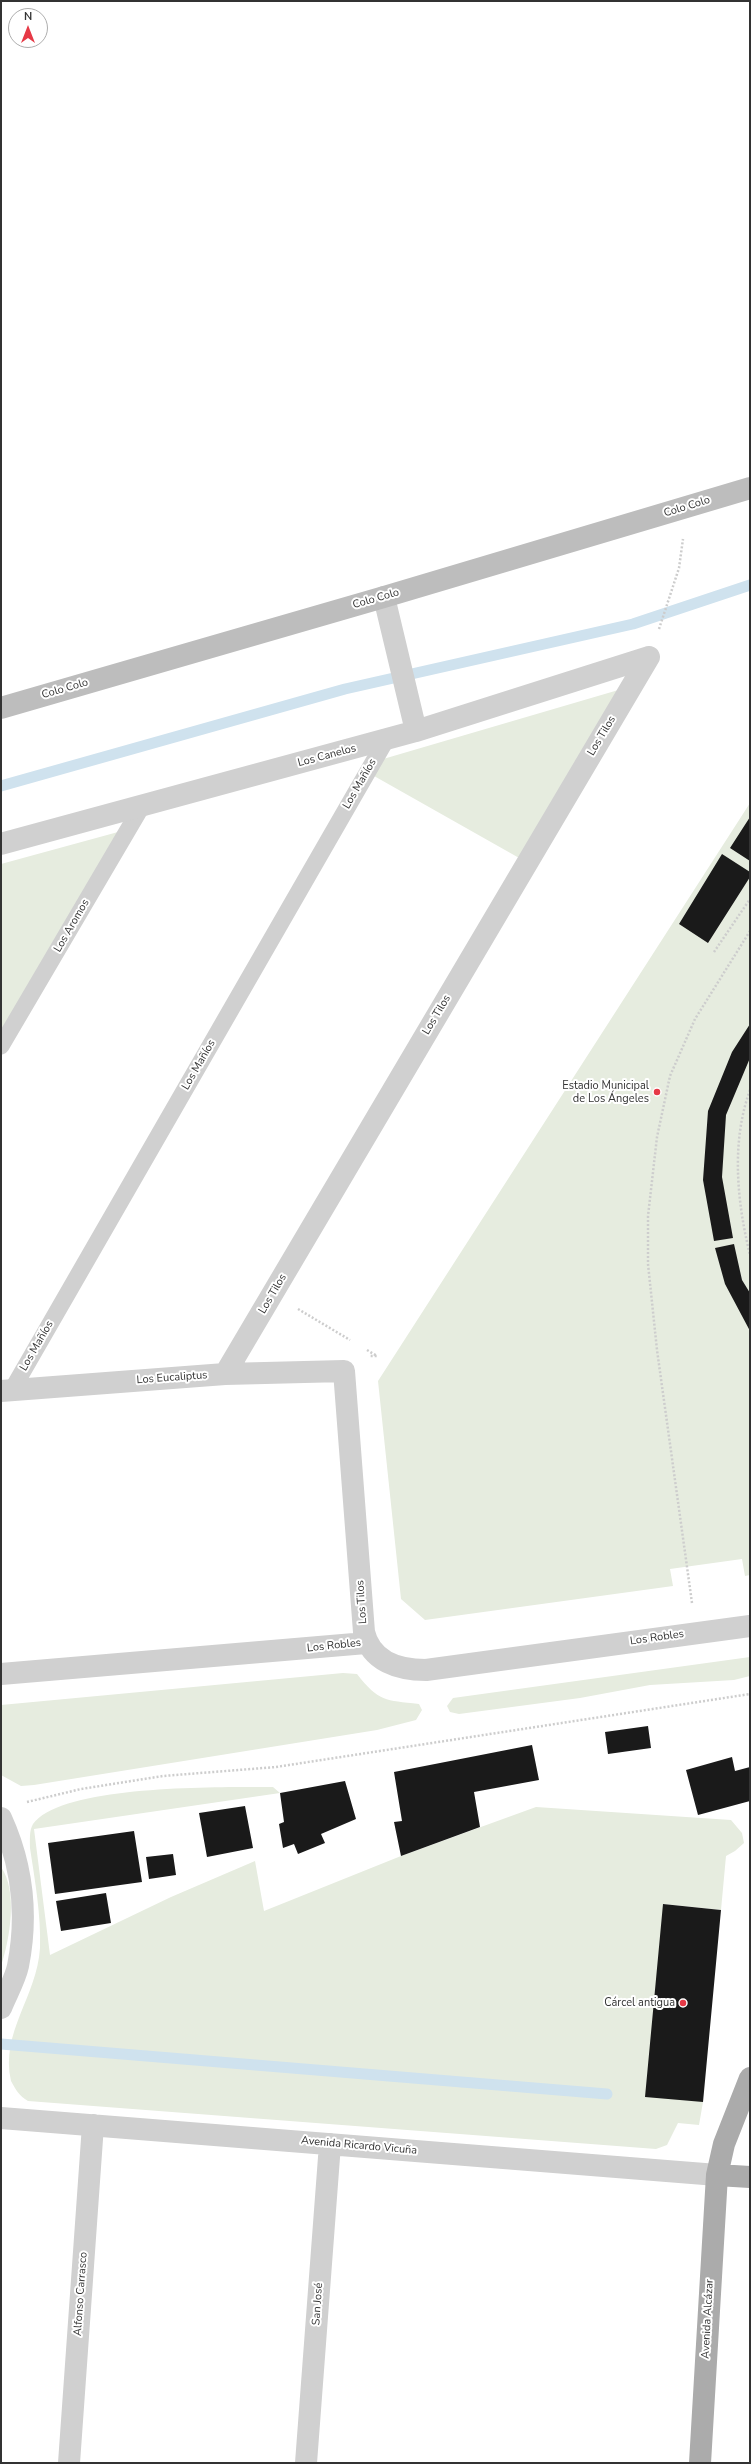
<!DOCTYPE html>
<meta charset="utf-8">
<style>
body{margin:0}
#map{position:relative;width:751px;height:2464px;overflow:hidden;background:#fff;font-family:"Nunito Sans",sans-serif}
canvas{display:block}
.frame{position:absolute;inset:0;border:2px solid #333;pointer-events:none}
.north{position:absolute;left:8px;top:8px;width:40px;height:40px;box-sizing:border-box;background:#fff;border:1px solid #adadad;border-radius:50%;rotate:0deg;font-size:11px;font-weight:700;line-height:16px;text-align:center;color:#333}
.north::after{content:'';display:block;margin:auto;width:14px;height:18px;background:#e63946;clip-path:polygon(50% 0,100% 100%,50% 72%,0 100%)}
</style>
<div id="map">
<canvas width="751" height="2464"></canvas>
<div class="frame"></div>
<div class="north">N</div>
</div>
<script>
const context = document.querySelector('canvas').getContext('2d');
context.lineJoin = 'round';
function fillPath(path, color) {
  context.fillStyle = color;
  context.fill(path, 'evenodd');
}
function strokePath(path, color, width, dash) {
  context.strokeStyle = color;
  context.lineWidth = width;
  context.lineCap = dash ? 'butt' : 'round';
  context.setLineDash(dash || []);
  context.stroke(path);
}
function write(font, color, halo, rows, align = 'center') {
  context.font = font + ' "Nunito Sans",sans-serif';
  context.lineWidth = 4;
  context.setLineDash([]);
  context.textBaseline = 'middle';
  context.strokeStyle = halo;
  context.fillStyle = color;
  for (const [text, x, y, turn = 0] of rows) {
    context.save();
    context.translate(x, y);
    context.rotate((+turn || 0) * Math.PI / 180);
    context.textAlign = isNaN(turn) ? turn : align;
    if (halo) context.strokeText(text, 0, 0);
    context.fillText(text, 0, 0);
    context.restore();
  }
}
fillPath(new Path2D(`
 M 632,686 L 528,863 L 367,772 L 373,762 Z
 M 750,803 L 750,1575 L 745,1576 L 742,1559 L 670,1569 L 673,1586 L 425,1620 L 401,1599 L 378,1381 Z
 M 129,829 L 1,1046 L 1,864 Z
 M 750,1657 L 750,1676 L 734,1680 L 650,1685 L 580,1698 L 459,1714 L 450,1712 L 447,1706 L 453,1698 Z
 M 343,1673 L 357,1674 C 379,1702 385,1700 419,1704 L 422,1710 L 416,1720 L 377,1730 L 34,1785 L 21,1786 L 1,1775 L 1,1705 Z
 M 273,1787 L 280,1793 L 34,1829 L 50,1955 L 171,1897 L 255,1861 L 264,1911 L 401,1856 L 536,1807 L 731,1820 L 742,1833 L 744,1843 L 735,1851 L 726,1856 L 721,1910 L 664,1904 L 703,2102 L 699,2125 L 678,2123 L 667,2145 L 656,2149 L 28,2101 C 19,2096 16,2090 11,2081 C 0,2032 37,1997 40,1948 C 41,1915 35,1881 30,1848 C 30,1840 29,1831 33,1824 C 62,1784 224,1787 273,1787 Z
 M 1,1867 C 18,1891 10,1939 1,1966 Z`), '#e6ecdf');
strokePath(new Path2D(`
 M 1,786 L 345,689 L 633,624 L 750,585
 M 1,2044 L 607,2094`), '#cfe2ee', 11);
fillPath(new Path2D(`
 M 750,817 L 750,861 L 730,848 Z
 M 722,854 L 750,872 L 750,877 L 708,943 L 679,924 Z
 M 750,1024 L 750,1058 L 726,1115 L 722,1177 L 733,1238 L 714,1241 L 703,1180 L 708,1111 L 732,1052 Z
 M 734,1244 L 742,1280 L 750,1293 L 750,1331 L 725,1284 L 715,1248 Z
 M 648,1726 L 651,1748 L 608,1754 L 605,1732 Z
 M 532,1745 L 539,1780 L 474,1792 L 480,1827 L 401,1856 L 394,1822 L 402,1821 L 394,1772 Z
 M 732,1757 L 735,1771 L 750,1767 L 750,1801 L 698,1815 L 686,1770 Z
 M 345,1781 L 356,1819 L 321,1834 L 325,1843 L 298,1854 L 294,1844 L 283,1848 L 279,1824 L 284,1822 L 280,1793 Z
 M 245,1806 L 253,1848 L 207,1857 L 199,1813 Z
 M 134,1831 L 142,1882 L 55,1894 L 48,1843 Z
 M 173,1854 L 176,1875 L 149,1879 L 146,1857 Z
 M 106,1893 L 111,1923 L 61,1931 L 56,1901 Z
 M 663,1904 L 721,1910 L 703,2102 L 645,2097 Z`), '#1a1a1a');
strokePath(new Path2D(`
 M 659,629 L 679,568 L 683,539
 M 714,952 L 750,899
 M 750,1090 C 731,1142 737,1202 750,1255
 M 298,1309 L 350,1340
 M 367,1350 L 377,1356 L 370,1356
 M 692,1603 L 657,1350 L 648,1264 L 648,1216 L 657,1137 L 670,1076 L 695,1019 L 750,931
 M 27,1802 L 81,1789 L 163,1776 L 276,1767 L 750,1694`), '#cdcdcd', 2.5, [2, 2]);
strokePath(new Path2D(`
 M 1,1046 L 142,806
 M 12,1390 L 386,740`), '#d0d0d0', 17);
strokePath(new Path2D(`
 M 384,597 L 416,731
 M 1,844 L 416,731 L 649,657
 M 225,1374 L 649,657
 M 1,1391 L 225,1374 L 344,1371 L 364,1632 C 371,1662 399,1670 426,1670 L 750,1626
 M 1,1674 L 366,1643
 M 1,1818 C 22,1864 28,1915 18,1966 C 15,1980 6,1995 1,2008
 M 1,2118 L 717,2175
 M 69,2463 L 93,2125
 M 306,2463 L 330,2144`), '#d0d0d0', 22);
strokePath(new Path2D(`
 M 1,708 L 384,597 L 750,488`), '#bdbdbd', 22);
strokePath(new Path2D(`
 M 717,2175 L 750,2177
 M 700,2463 L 717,2175 L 724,2144 L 750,2078`), '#ababab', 22);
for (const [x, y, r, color] of [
 [657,1092,4,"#e63946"],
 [683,2003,4,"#e63946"]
]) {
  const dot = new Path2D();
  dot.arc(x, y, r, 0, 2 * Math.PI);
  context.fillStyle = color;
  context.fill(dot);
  strokePath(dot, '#fff', 1.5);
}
write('11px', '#333', '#fff', [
 ["Colo Colo",687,507,-17],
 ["Colo Colo",376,599,-16],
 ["Colo Colo",65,689,-16],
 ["Los Tilos",602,736,-59],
 ["Los Canelos",327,756,-15],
 ["Los Mañíos",360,784,-60],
 ["Los Aromos",72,926,-60],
 ["Los Tilos",437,1015,-59],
 ["Los Mañíos",199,1065,-60],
 ["Los Tilos",273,1294,-60],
 ["Los Mañíos",37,1346,-60],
 ["Los Eucaliptus",172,1378,-4],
 ["Los Tilos",362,1602,-94],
 ["Los Robles",657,1638,-8],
 ["Los Robles",334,1646,-6],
 ["Avenida Ricardo Vicuña",359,2146,5],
 ["Alfonso Carrasco",81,2294,-86],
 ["San José",318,2304,-86],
 ["Avenida Alcázar",708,2319,-87]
]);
write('11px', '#333', '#fff', [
 ["Estadio Municipal",649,1086],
 ["de Los Ángeles",649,1099],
 ["Cárcel antigua",675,2003]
], 'right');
</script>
